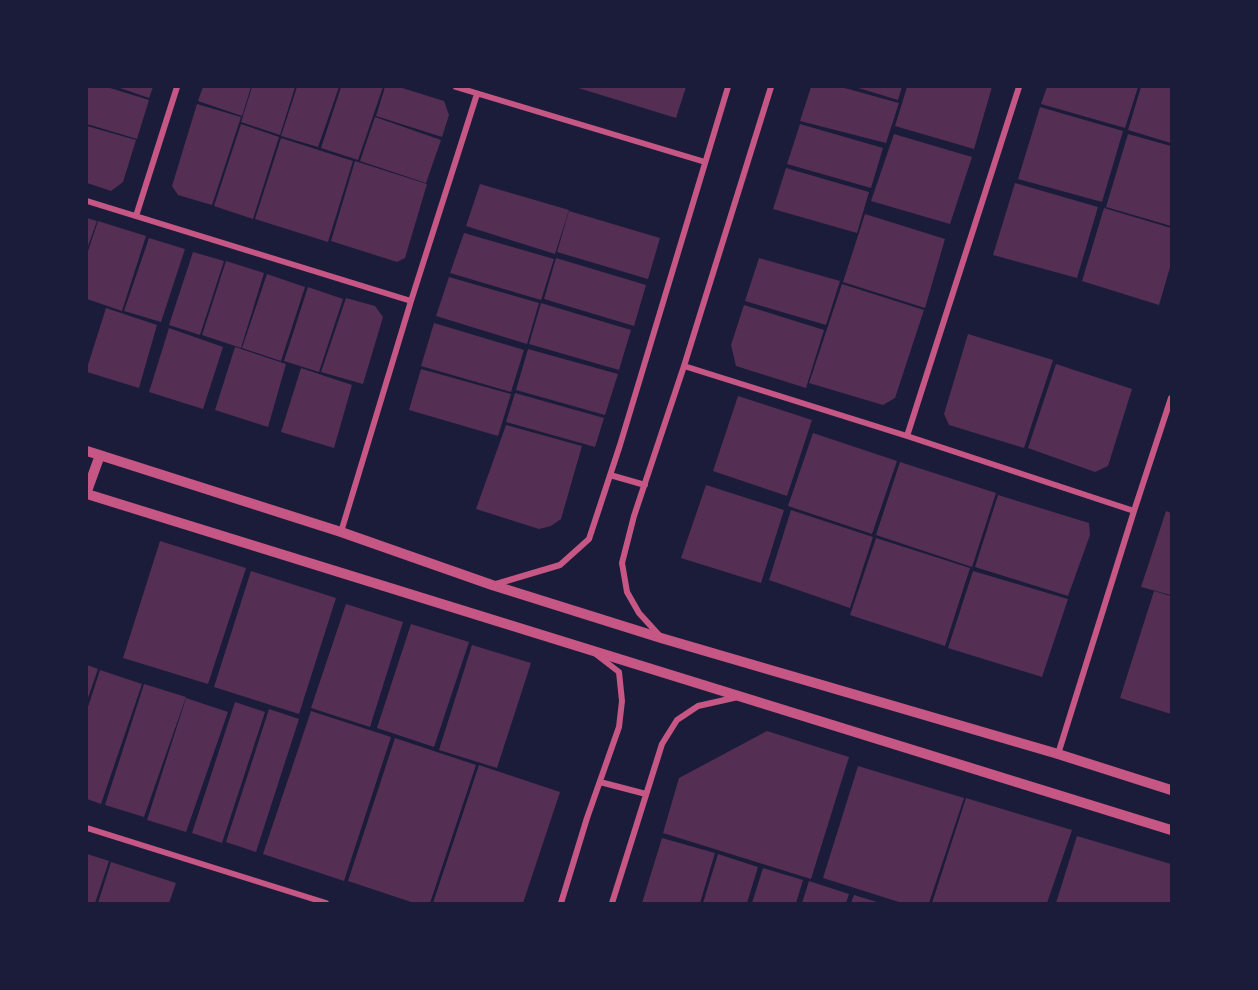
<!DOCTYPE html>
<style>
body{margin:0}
#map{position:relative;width:1258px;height:990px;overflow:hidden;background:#1b1b3a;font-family:Quicksand,sans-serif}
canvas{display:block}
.frame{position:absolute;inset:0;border:88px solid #1b1b3a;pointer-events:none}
</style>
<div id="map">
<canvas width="1258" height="990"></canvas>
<div class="frame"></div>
</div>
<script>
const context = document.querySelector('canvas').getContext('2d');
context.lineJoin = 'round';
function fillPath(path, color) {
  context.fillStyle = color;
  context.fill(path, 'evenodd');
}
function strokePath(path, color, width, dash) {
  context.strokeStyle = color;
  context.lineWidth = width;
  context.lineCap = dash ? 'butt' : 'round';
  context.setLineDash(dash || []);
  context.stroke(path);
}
fillPath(new Path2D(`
 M 88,87 L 107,87 L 149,100 L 137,139 L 87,124 Z
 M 117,87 L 153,87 L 149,98 Z
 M 203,87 L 251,87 L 242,116 L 198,101 Z
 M 252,87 L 295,87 L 280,135 L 241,122 Z
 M 297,87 L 339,87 L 318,147 L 281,136 Z
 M 341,87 L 383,87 L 358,160 L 321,148 Z
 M 385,87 L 399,87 L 444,101 L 449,115 L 442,137 L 376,116 Z
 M 575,87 L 686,87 L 676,118 Z
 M 811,87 L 841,87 L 899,103 L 886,143 L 800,121 Z
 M 855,87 L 902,87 L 898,100 Z
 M 907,87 L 992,87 L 974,149 L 895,126 Z
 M 1047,87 L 1138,87 L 1125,128 L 1041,104 Z
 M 1141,87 L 1171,87 L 1171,143 L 1128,130 Z
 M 197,104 L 241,117 L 212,205 L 178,195 L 172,186 Z
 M 1040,107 L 1123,131 L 1102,202 L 1018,179 Z
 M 375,117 L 441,140 L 426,183 L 360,161 Z
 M 241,124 L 279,137 L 253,219 L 214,206 Z
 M 800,124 L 883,148 L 871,188 L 787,164 Z
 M 87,126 L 136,140 L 123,182 L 111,191 L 87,183 Z
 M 894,134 L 972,157 L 950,224 L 871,201 Z
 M 1128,134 L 1171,146 L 1171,226 L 1106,207 Z
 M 281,138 L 353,161 L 328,242 L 255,219 Z
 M 355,161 L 427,184 L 405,258 L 397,262 L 331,241 Z
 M 786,168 L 869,192 L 857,233 L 773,209 Z
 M 1015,183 L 1098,207 L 1077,278 L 993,255 Z
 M 480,184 L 569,210 L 555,254 L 466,226 Z
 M 1104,208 L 1171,228 L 1171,264 L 1159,305 L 1082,281 Z
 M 569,211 L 660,238 L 648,279 L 557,252 Z
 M 865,214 L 945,239 L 925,308 L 843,282 Z
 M 87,218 L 97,221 L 87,249 Z
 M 98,221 L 146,236 L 122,311 L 87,299 L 87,254 Z
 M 464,233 L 554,259 L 541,300 L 450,273 Z
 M 149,238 L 185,249 L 161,322 L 124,311 Z
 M 193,252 L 224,261 L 200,335 L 169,325 Z
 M 556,258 L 646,285 L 634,326 L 544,299 Z
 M 759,258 L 840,281 L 826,325 L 745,301 Z
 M 226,261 L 264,273 L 241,348 L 202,335 Z
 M 267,274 L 305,287 L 281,361 L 242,348 Z
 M 449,277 L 539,303 L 527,344 L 436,316 Z
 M 842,284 L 924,310 L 895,398 L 883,405 L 809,383 Z
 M 308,287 L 343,299 L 319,372 L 284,361 Z
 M 346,298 L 375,306 L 383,317 L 363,384 L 321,372 Z
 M 541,303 L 631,330 L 619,370 L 529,344 Z
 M 744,305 L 824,330 L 806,388 L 736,366 L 731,345 Z
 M 106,308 L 157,325 L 139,388 L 87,372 L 87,368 Z
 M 434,323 L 524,350 L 511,392 L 421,366 Z
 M 169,328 L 223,347 L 203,409 L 149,392 Z
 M 968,334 L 1053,360 L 1024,448 L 949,425 L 944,414 Z
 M 235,347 L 286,364 L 268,427 L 215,410 Z
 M 528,349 L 618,374 L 605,415 L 516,390 Z
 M 1056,364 L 1132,389 L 1108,466 L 1095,472 L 1028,448 Z
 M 301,368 L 352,385 L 334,448 L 281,432 Z
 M 421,369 L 511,394 L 498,436 L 409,410 Z
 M 515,393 L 604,418 L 595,447 L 506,422 Z
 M 738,396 L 812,420 L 787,496 L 713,471 Z
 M 506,425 L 582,446 L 561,519 L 551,526 L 539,529 L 476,509 Z
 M 813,433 L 897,461 L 872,534 L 788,506 Z
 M 900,462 L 996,493 L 972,567 L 876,535 Z
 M 706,485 L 784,510 L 761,583 L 681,558 Z
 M 998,495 L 1089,523 L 1090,535 L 1068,596 L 975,567 Z
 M 791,510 L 873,537 L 850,608 L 769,580 Z
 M 1166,511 L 1171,513 L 1171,595 L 1141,587 Z
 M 876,538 L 970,568 L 945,646 L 850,615 Z
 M 160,541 L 246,568 L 208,684 L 123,658 Z
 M 251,571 L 336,598 L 299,714 L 214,687 Z
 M 973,571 L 1068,599 L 1042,677 L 948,648 Z
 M 1154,591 L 1171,596 L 1171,714 L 1120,698 Z
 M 346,604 L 403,622 L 370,727 L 311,708 Z
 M 411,624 L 469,642 L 434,747 L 377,728 Z
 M 472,645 L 531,663 L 497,768 L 439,750 Z
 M 87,665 L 98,669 L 87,701 Z
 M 100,670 L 142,684 L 101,804 L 87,799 L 87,710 Z
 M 144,684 L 186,697 L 144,817 L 105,805 Z
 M 186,698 L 228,712 L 186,832 L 147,820 Z
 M 235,702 L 265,712 L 222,843 L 192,833 Z
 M 269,709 L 299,719 L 256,852 L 226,842 Z
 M 311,711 L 391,737 L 344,881 L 263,854 Z
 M 767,731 L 849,757 L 811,879 L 663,833 L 679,778 Z
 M 395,738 L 476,765 L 430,903 L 414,903 L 348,881 Z
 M 479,765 L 560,792 L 523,903 L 433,903 Z
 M 858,766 L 964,798 L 929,903 L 902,903 L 823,878 Z
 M 966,798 L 1072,830 L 1047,903 L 932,903 Z
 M 1077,836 L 1171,864 L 1171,903 L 1056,903 Z
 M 662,838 L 715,853 L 700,903 L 642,903 Z
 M 87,854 L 109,861 L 95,903 L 87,903 Z
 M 718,854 L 758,867 L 747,903 L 703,903 Z
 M 111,862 L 176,883 L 169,903 L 98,903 Z
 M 763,868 L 803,880 L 796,903 L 752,903 Z
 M 809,881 L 849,894 L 846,903 L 802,903 Z
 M 854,895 L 877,902 L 877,903 L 851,903 Z`), '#542f53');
strokePath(new Path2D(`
 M 456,87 L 705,162
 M 87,201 L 411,301
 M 136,216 L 177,87
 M 684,366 L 907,436 L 1134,511
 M 907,436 L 1019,87
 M 610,475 L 645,485
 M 341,532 L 411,301 L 477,94
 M 496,584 L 560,565 L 589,539 L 620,445 L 728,87
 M 659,635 L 639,613 L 627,592 L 622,563 L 634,516 L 684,366 L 771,87
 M 1058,754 L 1134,511 L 1171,398
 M 600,782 L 646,794
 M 87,828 L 326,903
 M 561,903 L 587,818 L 619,727 L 622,701 L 619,672 L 597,655
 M 612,903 L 662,744 L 677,720 L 698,706 L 738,697`), '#c65784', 6);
strokePath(new Path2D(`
 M 87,451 L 341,532 L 492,585 L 661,638 L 1058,754 L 1171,790
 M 87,491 L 100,455
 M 87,494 L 1171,830`), '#c65784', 10);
</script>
